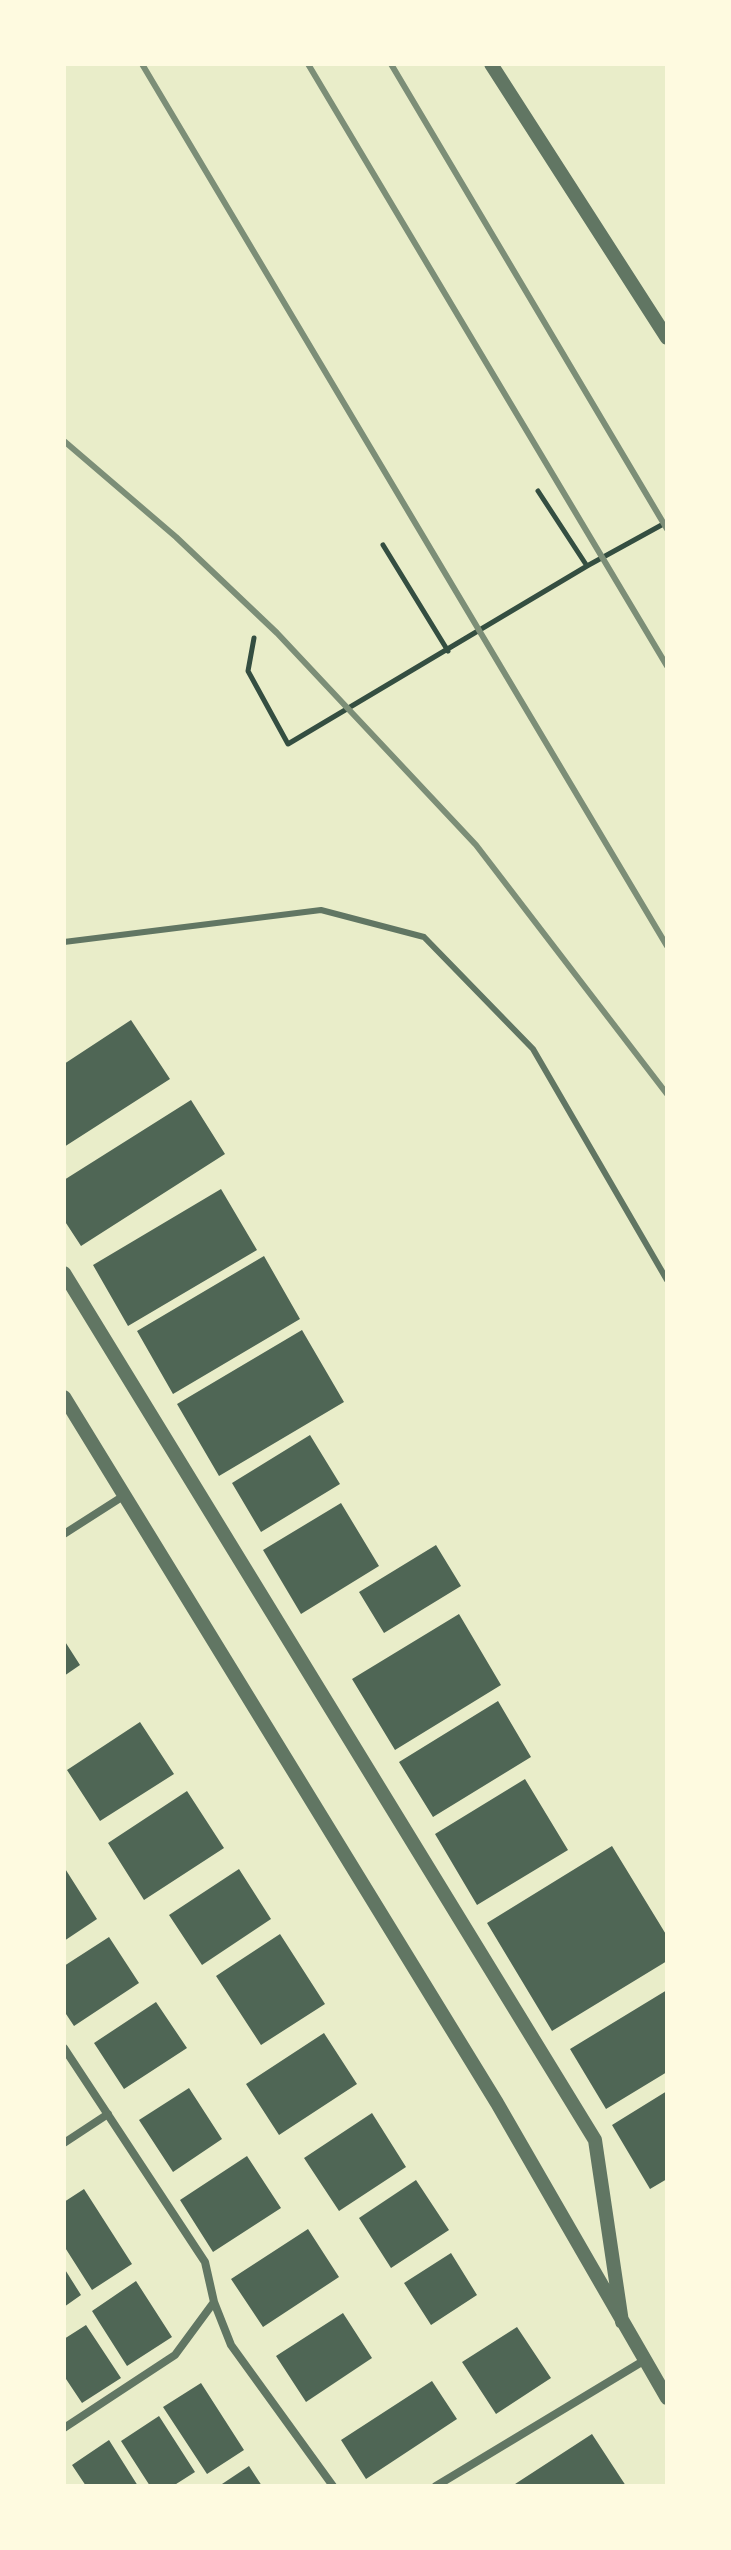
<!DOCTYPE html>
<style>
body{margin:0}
#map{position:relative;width:731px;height:2550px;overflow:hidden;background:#e9edc9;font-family:Commissioner,sans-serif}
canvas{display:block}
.frame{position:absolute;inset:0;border:66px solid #fefae0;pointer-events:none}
</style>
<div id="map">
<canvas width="731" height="2550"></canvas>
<div class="frame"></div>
</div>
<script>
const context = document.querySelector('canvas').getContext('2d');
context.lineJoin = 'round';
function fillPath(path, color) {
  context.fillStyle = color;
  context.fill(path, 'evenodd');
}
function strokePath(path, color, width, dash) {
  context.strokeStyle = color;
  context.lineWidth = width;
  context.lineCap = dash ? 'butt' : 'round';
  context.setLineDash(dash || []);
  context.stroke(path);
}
fillPath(new Path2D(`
 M 131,1020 L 170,1079 L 64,1147 L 64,1064 Z
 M 191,1100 L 225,1154 L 81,1246 L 64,1220 L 64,1180 Z
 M 221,1189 L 257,1250 L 128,1326 L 93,1265 Z
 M 264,1256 L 300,1319 L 173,1394 L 137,1331 Z
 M 302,1330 L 344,1402 L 219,1476 L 177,1404 Z
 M 310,1435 L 340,1484 L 261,1532 L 232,1483 Z
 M 341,1503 L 379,1566 L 301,1614 L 263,1550 Z
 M 436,1545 L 461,1586 L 384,1633 L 359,1592 Z
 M 459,1614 L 501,1685 L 395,1750 L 352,1679 Z
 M 64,1640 L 80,1665 L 64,1676 Z
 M 498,1701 L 531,1757 L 433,1817 L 399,1762 Z
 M 140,1722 L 174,1774 L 100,1821 L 67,1770 Z
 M 525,1779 L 568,1850 L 477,1905 L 435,1834 Z
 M 187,1791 L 224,1848 L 144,1900 L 108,1843 Z
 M 612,1846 L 667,1936 L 667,1961 L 552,2031 L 487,1923 Z
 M 64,1867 L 97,1919 L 64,1941 Z
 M 239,1869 L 271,1919 L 202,1965 L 169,1915 Z
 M 280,1934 L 325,2004 L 261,2045 L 216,1976 Z
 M 109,1937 L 139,1983 L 74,2026 L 64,2011 L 64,1966 Z
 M 667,1990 L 667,2072 L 606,2109 L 570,2049 Z
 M 156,2002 L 187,2048 L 124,2089 L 94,2043 Z
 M 324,2033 L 357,2084 L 279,2135 L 246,2084 Z
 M 189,2088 L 222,2139 L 173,2172 L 139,2120 Z
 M 667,2091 L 667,2179 L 650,2189 L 612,2125 Z
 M 372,2113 L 406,2167 L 339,2211 L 304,2158 Z
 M 247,2156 L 281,2208 L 213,2252 L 180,2200 Z
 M 416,2180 L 449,2230 L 391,2268 L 359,2218 Z
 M 84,2189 L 132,2264 L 92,2290 L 64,2246 L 64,2202 Z
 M 308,2229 L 339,2277 L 263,2327 L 231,2279 Z
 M 451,2253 L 477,2295 L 431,2325 L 404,2283 Z
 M 64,2268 L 81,2295 L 64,2307 Z
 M 136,2281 L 172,2337 L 127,2366 L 92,2311 Z
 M 343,2313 L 372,2358 L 306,2402 L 276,2356 Z
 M 86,2325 L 121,2378 L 82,2403 L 64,2376 L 64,2339 Z
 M 517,2327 L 551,2378 L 496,2414 L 462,2362 Z
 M 432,2381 L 457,2419 L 366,2479 L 341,2440 Z
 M 201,2383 L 244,2450 L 207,2474 L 163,2407 Z
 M 159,2416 L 195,2472 L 173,2486 L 150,2486 L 121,2441 Z
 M 592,2434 L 626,2486 L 512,2486 Z
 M 109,2440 L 138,2486 L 86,2486 L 72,2465 Z
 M 249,2466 L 262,2486 L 219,2486 Z`), '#4f6655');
strokePath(new Path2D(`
 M 538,491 L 587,566
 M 383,545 L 448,651
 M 254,638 L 248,671 L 288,744 L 587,566 L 667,522`), '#344e41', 5);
strokePath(new Path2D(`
 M 64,942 L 321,910 L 424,937 L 533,1049 L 667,1280`), '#617663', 6);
strokePath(new Path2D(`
 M 64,1534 L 125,1495
 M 64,2048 L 205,2262 L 214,2302 L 175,2355 L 64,2428
 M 64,2143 L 108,2114
 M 214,2302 L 231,2345 L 333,2486
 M 436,2486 L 645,2360`), '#617663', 8);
strokePath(new Path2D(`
 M 491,64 L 667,338
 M 64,1273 L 595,2140 L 622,2322
 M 64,1397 L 497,2103 L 667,2398`), '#617663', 14);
strokePath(new Path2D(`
 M 142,64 L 667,946
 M 308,64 L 667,666
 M 391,64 L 667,529
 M 64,441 L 176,537 L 277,633 L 476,845 L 667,1094`), '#7c8e77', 6);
</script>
